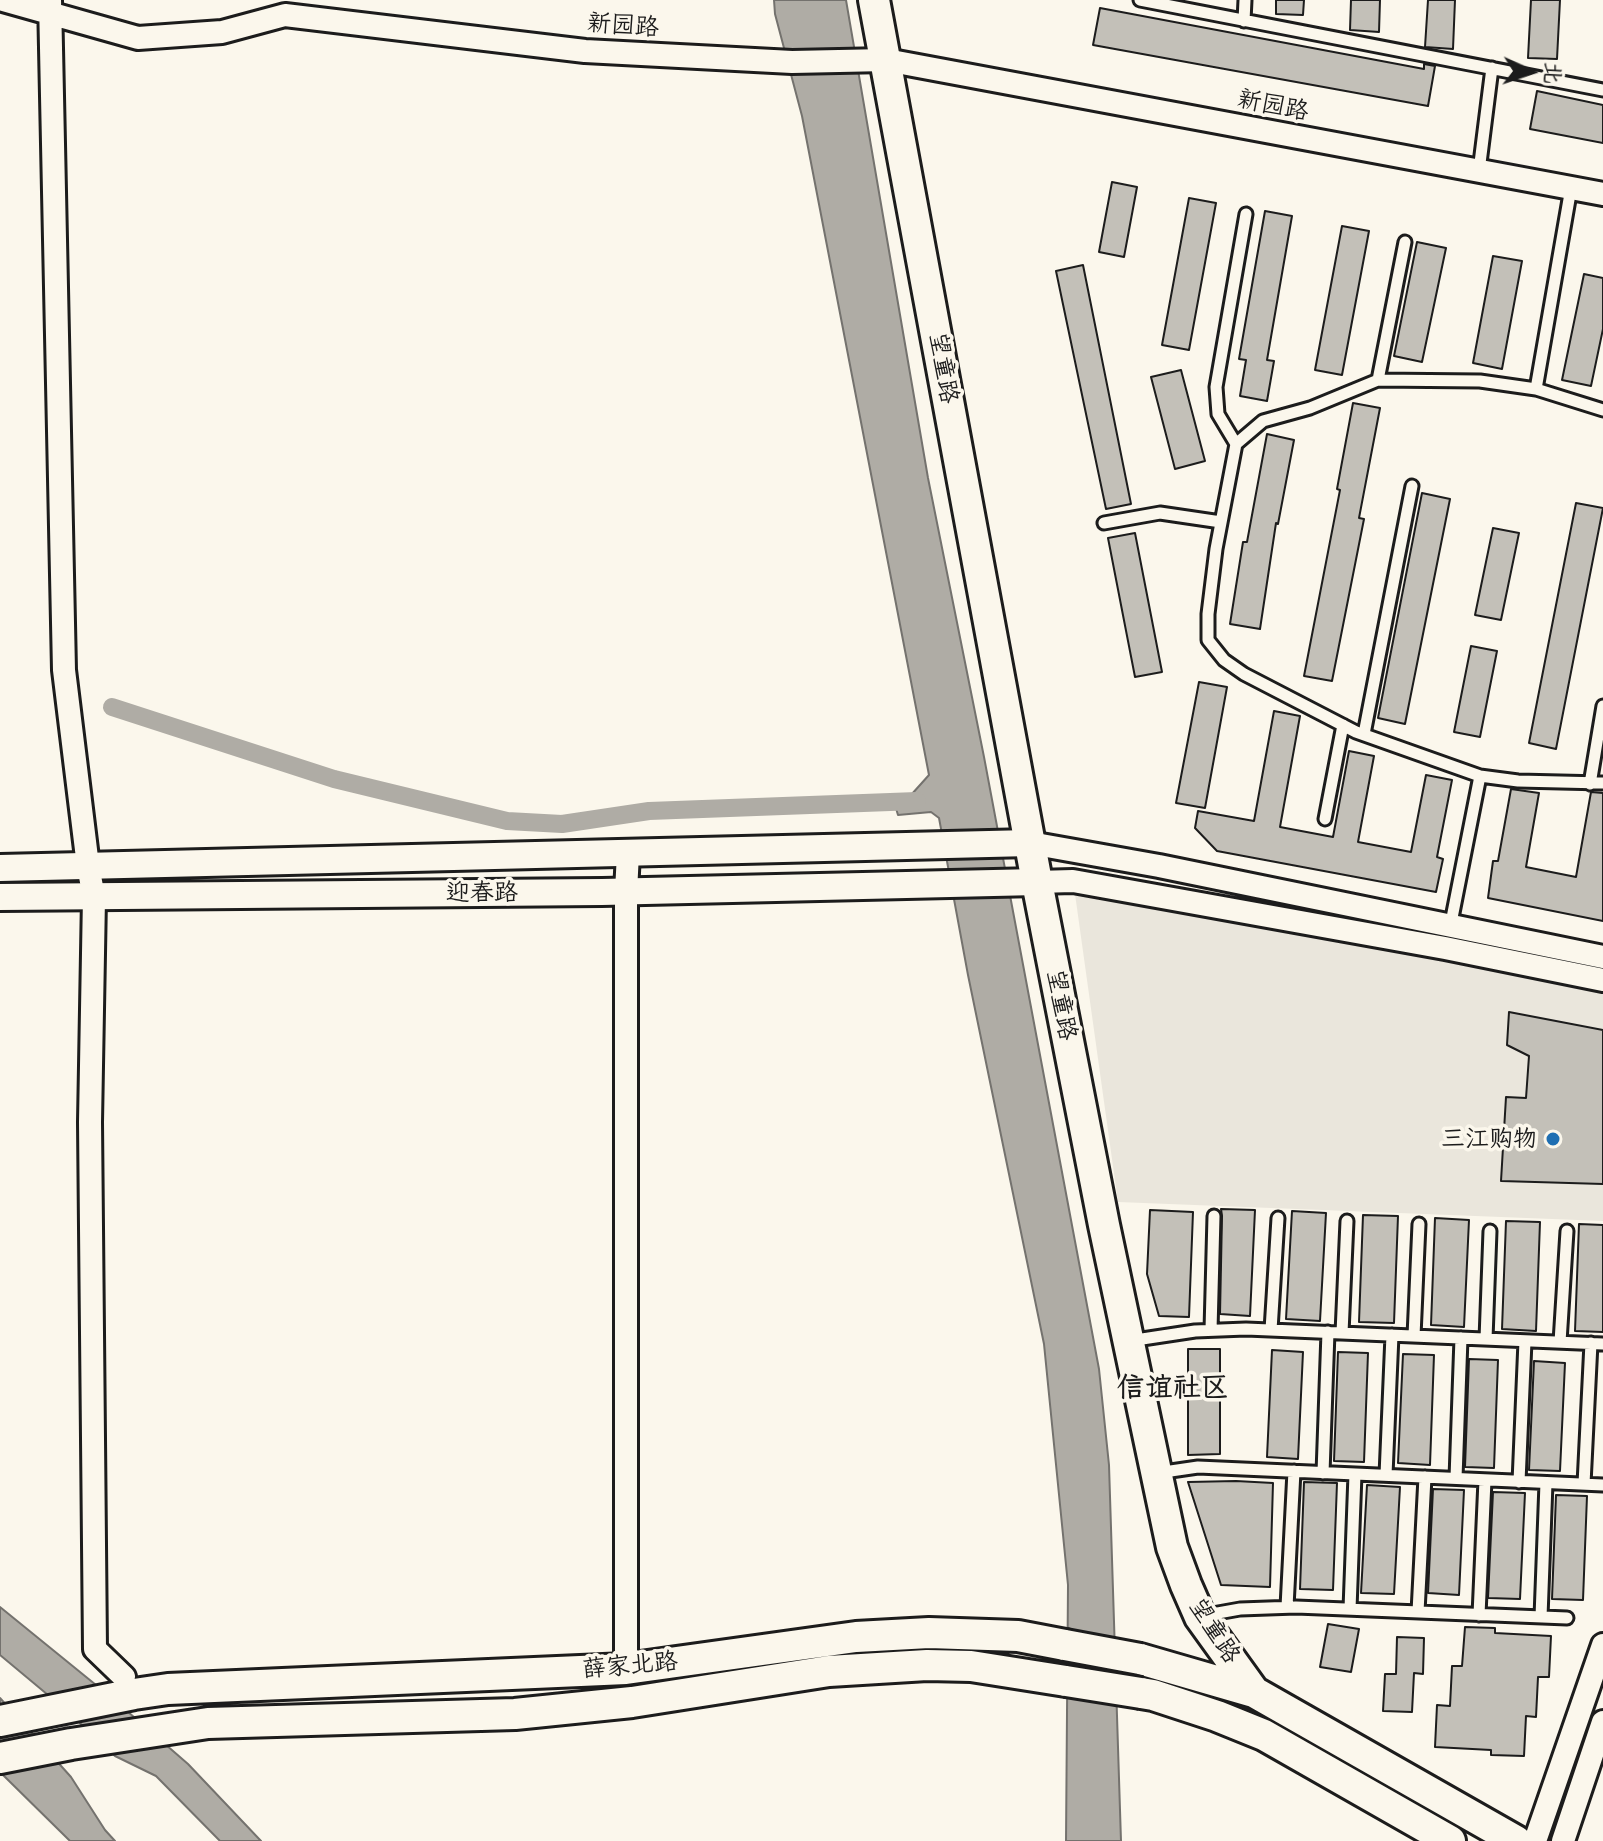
<!DOCTYPE html>
<meta charset="utf-8">
<style>
body{margin:0}
#map{position:relative;width:1603px;height:1841px;overflow:hidden;background:#fbf7ec;font-family:"Playpen Sans","LXGW WenKai TC",sans-serif}
canvas{display:block}
.north{position:absolute;left:1491px;top:32px;width:80px;height:80px;-webkit-text-stroke:6px #fbf7ec;paint-order:stroke;rotate:93deg;font-size:22px;font-weight:700;line-height:32px;text-align:center;color:#1c1c1c}
.north::after{content:'';display:block;margin:auto;width:28px;height:36px;background:#1c1c1c;clip-path:polygon(50% 0,100% 100%,50% 72%,0 100%)}
</style>
<div id="map">
<canvas width="1603" height="1841"></canvas>
<div class="north">北</div>
</div>
<script>
const context = document.querySelector('canvas').getContext('2d');
context.lineJoin = 'round';
function fillPath(path, color) {
  context.fillStyle = color;
  context.fill(path, 'evenodd');
}
function strokePath(path, color, width, dash) {
  context.strokeStyle = color;
  context.lineWidth = width;
  context.lineCap = dash ? 'butt' : 'round';
  context.setLineDash(dash || []);
  context.stroke(path);
}
function write(font, color, halo, rows, align = 'center') {
  context.font = font + ' "Playpen Sans","LXGW WenKai TC",sans-serif';
  context.lineWidth = 7;
  context.setLineDash([]);
  context.textBaseline = 'middle';
  context.strokeStyle = halo;
  context.fillStyle = color;
  for (const [text, x, y, turn = 0] of rows) {
    context.save();
    context.translate(x, y);
    context.rotate((+turn || 0) * Math.PI / 180);
    context.textAlign = isNaN(turn) ? turn : align;
    if (halo) context.strokeText(text, 0, 0);
    context.fillText(text, 0, 0);
    context.restore();
  }
}
fillPath(new Path2D(`
 M 1075,894 L 1603,988 L 1603,1221 L 1118,1202 Z`), '#eae6dc');
const water = new Path2D(`
 M 774,0 L 846,0 L 928,478 L 984,757 L 1099,1369 L 1109,1465 L 1121,1841 L 1066,1841 L 1068,1585 L 1044,1344 L 968,975 L 939,818 L 931,812 L 898,815 L 892,795 L 911,795 L 929,775 L 802,116 L 775,14 Z
 M 0,1607 L 112,1698 L 188,1764 L 261,1841 L 220,1841 L 156,1776 L 115,1756 L 66,1710 L 0,1655 Z
 M 0,1698 L 71,1777 L 105,1830 L 115,1841 L 70,1841 L 0,1772 Z`);
fillPath(water, '#afaca5');
strokePath(water, '#74726e', 2);
strokePath(new Path2D(`
 M 112,707 L 334,779 L 507,821 L 562,824 L 649,811 L 917,801`), '#afaca5', 18);
const building = new Path2D(`
 M 1276,0 L 1304,0 L 1303,15 L 1276,14 Z
 M 1351,0 L 1380,0 L 1379,32 L 1350,30 Z
 M 1428,0 L 1455,0 L 1453,49 L 1425,47 Z
 M 1531,0 L 1560,0 L 1557,59 L 1528,58 Z
 M 1100,8 L 1424,69 L 1424,64 L 1435,66 L 1428,106 L 1093,45 Z
 M 1537,91 L 1603,105 L 1603,143 L 1530,129 Z
 M 1112,182 L 1137,187 L 1124,257 L 1099,252 Z
 M 1189,198 L 1216,203 L 1189,350 L 1162,345 Z
 M 1265,211 L 1292,216 L 1267,360 L 1274,361 L 1267,401 L 1240,396 L 1246,360 L 1239,359 Z
 M 1342,226 L 1369,231 L 1342,375 L 1315,370 Z
 M 1417,242 L 1446,248 L 1422,362 L 1394,356 Z
 M 1493,256 L 1522,261 L 1502,369 L 1473,363 Z
 M 1083,265 L 1131,504 L 1106,509 L 1056,271 Z
 M 1584,274 L 1603,278 L 1603,329 L 1591,386 L 1562,380 Z
 M 1181,370 L 1205,461 L 1175,469 L 1151,377 Z
 M 1353,403 L 1380,408 L 1359,518 L 1364,519 L 1332,681 L 1304,676 L 1340,490 L 1337,489 Z
 M 1267,434 L 1294,440 L 1278,524 L 1276,523 L 1260,629 L 1230,624 L 1243,542 L 1247,542 Z
 M 1422,493 L 1450,499 L 1405,724 L 1378,718 Z
 M 1576,503 L 1603,508 L 1556,749 L 1529,743 Z
 M 1493,528 L 1519,533 L 1501,620 L 1475,615 Z
 M 1135,533 L 1162,672 L 1135,677 L 1108,538 Z
 M 1471,646 L 1497,651 L 1480,737 L 1454,732 Z
 M 1199,682 L 1227,687 L 1205,808 L 1176,803 Z
 M 1274,711 L 1300,716 L 1280,827 L 1333,837 L 1349,751 L 1374,756 L 1358,842 L 1411,852 L 1426,775 L 1452,780 L 1437,857 L 1443,859 L 1436,892 L 1217,851 L 1195,828 L 1198,811 L 1254,821 Z
 M 1511,789 L 1539,793 L 1526,867 L 1576,877 L 1591,792 L 1603,793 L 1603,921 L 1488,898 L 1493,861 L 1498,861 Z
 M 1509,1012 L 1603,1030 L 1603,1184 L 1501,1181 L 1506,1097 L 1526,1098 L 1529,1056 L 1507,1045 Z
 M 1221,1209 L 1255,1210 L 1250,1316 L 1220,1314 L 1222,1216 Z
 M 1150,1210 L 1193,1212 L 1189,1317 L 1159,1316 L 1147,1274 Z
 M 1292,1211 L 1326,1213 L 1320,1321 L 1286,1319 Z
 M 1363,1215 L 1398,1216 L 1394,1323 L 1359,1322 Z
 M 1435,1218 L 1469,1220 L 1464,1327 L 1431,1325 Z
 M 1506,1221 L 1540,1222 L 1536,1331 L 1502,1329 Z
 M 1579,1224 L 1603,1225 L 1603,1332 L 1575,1331 Z
 M 1188,1349 L 1220,1349 L 1220,1454 L 1188,1455 Z
 M 1272,1350 L 1303,1352 L 1298,1459 L 1267,1457 Z
 M 1338,1352 L 1368,1353 L 1364,1462 L 1334,1461 Z
 M 1403,1354 L 1434,1355 L 1430,1465 L 1398,1463 Z
 M 1469,1359 L 1498,1360 L 1494,1468 L 1465,1467 Z
 M 1534,1361 L 1565,1363 L 1560,1471 L 1529,1470 Z
 M 1236,1481 L 1273,1483 L 1270,1587 L 1221,1585 L 1188,1482 Z
 M 1304,1482 L 1337,1483 L 1333,1590 L 1300,1589 Z
 M 1367,1485 L 1400,1487 L 1394,1594 L 1361,1593 Z
 M 1433,1489 L 1464,1490 L 1459,1595 L 1428,1593 Z
 M 1493,1492 L 1525,1493 L 1520,1599 L 1488,1598 Z
 M 1556,1495 L 1587,1496 L 1583,1600 L 1552,1599 Z
 M 1328,1624 L 1359,1629 L 1351,1672 L 1320,1667 Z
 M 1465,1627 L 1495,1628 L 1495,1633 L 1551,1636 L 1549,1677 L 1538,1677 L 1536,1717 L 1526,1716 L 1524,1756 L 1491,1755 L 1491,1750 L 1435,1747 L 1437,1705 L 1450,1706 L 1452,1666 L 1462,1666 Z
 M 1397,1637 L 1424,1638 L 1423,1674 L 1414,1673 L 1412,1712 L 1383,1711 L 1385,1674 L 1396,1674 Z`);
fillPath(building, '#c3c0b8');
strokePath(building, '#1c1c1c', 2);
const service = new Path2D(`
 M 1140,0 L 1603,90
 M 1244,21 L 1245,0
 M 1479,171 L 1492,68
 M 1378,380 L 1405,242
 M 1536,389 L 1571,188
 M 1603,410 L 1536,389 L 1480,381 L 1378,380 L 1310,408 L 1263,421 L 1236,444 L 1216,549 L 1208,614 L 1208,640 L 1224,660 L 1244,674 L 1356,732 L 1480,776 L 1518,781 L 1603,783
 M 1236,444 L 1218,414 L 1216,387 L 1246,214
 M 1104,523 L 1160,513 L 1221,522
 M 1364,734 L 1412,486
 M 1590,784 L 1603,706
 M 1325,819 L 1343,725
 M 1450,928 L 1480,776
 M 1211,1330 L 1214,1216
 M 1271,1330 L 1278,1218
 M 1342,1333 L 1347,1221
 M 1414,1336 L 1419,1224
 M 1486,1339 L 1490,1231
 M 1129,1341 L 1195,1331 L 1246,1329 L 1603,1344
 M 1560,1342 L 1567,1231
 M 1157,1473 L 1198,1467 L 1603,1485
 M 1323,1473 L 1328,1332
 M 1386,1475 L 1392,1335
 M 1456,1478 L 1461,1338
 M 1519,1482 L 1525,1341
 M 1584,1484 L 1591,1343
 M 1287,1607 L 1294,1471
 M 1350,1609 L 1355,1474
 M 1418,1612 L 1425,1477
 M 1479,1615 L 1485,1480
 M 1201,1616 L 1240,1609 L 1296,1607 L 1567,1618
 M 1541,1617 L 1546,1483`);
const minor = new Path2D(`
 M 3,0 L 138,38 L 222,32 L 285,15 L 585,51 L 792,62 L 886,60 L 1603,194
 M 50,0 L 64,670 L 88,866 L 94,897 L 90,1122 L 95,1649 L 124,1677
 M 1030,843 L 1159,866 L 1603,957
 M 1037,882 L 1073,881 L 1445,948 L 1603,980
 M 626,1669 L 626,892 L 628,853
 M 1535,1841 L 1603,1645
 M 1563,1841 L 1603,1722`);
const tertiary = new Path2D(`
 M 0,868 L 1030,843
 M 0,897 L 602,892 L 1037,882`);
const secondary = new Path2D(`
 M 874,0 L 1037,882 L 1104,1225 L 1172,1547 L 1186,1585 L 1200,1617 L 1254,1692 L 1516,1841
 M 1140,1659 L 1254,1692
 M 1141,1693 L 1153,1695 L 1217,1716 L 1264,1735 L 1450,1841
 M 0,1721 L 134,1694 L 168,1689 L 626,1669 L 856,1637 L 929,1633 L 1018,1636 L 1065,1645
 M 0,1758 L 71,1744 L 208,1723 L 515,1714 L 632,1702 L 829,1671 L 927,1665 L 971,1666 L 1066,1681`);
strokePath(service, '#1c1c1c', 17);
strokePath(minor, '#1c1c1c', 28);
strokePath(tertiary, '#1c1c1c', 32);
strokePath(secondary, '#1c1c1c', 36);
strokePath(service, '#fbf7ec', 11);
strokePath(minor, '#fbf7ec', 22);
strokePath(tertiary, '#fbf7ec', 26);
strokePath(secondary, '#fbf7ec', 30);
const secondaryBridge = new Path2D(`
 M 1065,1645 L 1140,1659
 M 1066,1681 L 1141,1693`);
strokePath(secondaryBridge, '#1c1c1c', 36, []);
strokePath(secondaryBridge, '#fbf7ec', 30);
for (const [x, y, r, color] of [
 [1553,1139,8,"#1f6fb2"]
]) {
  const dot = new Path2D();
  dot.arc(x, y, r, 0, 2 * Math.PI);
  context.fillStyle = color;
  context.fill(dot);
  strokePath(dot, '#fbf7ec', 3);
}
write('24px', '#1c1c1c', '#fbf7ec', [
 ["新园路",623,26,4],
 ["新园路",1273,106,11],
 ["望童路",943,368,80],
 ["迎春路",482,893],
 ["望童路",1061,1005,79],
 ["望童路",1214,1631,57],
 ["薛家北路",630,1666,-5]
]);
write('24px', '#1c1c1c', '#fbf7ec', [
 ["三江购物",1537,1139]
], 'right');
write('bold 28px', '#1c1c1c', '#fbf7ec', [
 ["信谊社区",1173,1388]
]);
</script>
